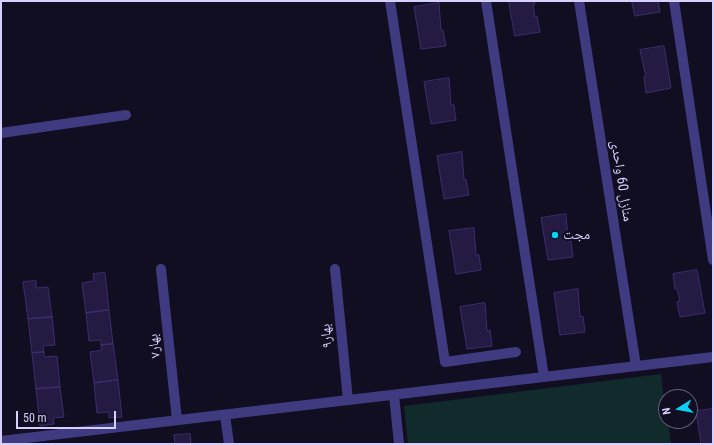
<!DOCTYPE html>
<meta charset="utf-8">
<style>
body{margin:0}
#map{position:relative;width:714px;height:445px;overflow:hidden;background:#120e22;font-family:"Roboto Condensed",sans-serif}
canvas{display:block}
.frame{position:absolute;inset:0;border:2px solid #d7d0fe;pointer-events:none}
.north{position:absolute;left:658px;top:389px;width:40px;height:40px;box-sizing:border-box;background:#120e22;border:1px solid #615c7a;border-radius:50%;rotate:259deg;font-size:11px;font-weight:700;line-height:16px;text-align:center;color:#d7d0fe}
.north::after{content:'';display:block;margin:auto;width:14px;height:18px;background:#05d2f5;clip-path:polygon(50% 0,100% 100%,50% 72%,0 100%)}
.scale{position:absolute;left:16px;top:411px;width:100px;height:18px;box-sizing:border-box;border:2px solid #d7d0fe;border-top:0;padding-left:5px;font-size:12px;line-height:14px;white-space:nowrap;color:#d7d0fe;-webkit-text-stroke:3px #120e22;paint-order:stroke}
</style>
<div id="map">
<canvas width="714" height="445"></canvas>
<div class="frame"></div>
<div class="north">N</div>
<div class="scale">50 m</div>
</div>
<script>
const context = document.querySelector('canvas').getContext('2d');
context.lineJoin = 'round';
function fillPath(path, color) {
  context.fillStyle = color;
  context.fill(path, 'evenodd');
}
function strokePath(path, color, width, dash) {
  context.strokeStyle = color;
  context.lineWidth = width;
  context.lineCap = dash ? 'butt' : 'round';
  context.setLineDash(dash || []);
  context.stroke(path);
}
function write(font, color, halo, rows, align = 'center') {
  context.font = font + ' "Roboto Condensed","Noto Naskh Arabic",sans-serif';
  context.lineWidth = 4;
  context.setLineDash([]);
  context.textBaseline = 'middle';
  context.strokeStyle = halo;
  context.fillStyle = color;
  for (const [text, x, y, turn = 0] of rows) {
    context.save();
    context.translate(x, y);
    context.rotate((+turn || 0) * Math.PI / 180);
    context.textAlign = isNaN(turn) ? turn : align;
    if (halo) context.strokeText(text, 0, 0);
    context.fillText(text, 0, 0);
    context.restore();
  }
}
fillPath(new Path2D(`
 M 661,374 L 666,421 L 668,421 L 671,444 L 408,444 L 404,406 Z`), '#112b2c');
const building = new Path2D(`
 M 509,1 L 534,1 L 535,4 L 533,4 L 535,17 L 537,16 L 540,32 L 515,36 Z
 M 632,1 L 658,1 L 660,12 L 635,16 Z
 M 439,3 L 441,31 L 443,30 L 446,46 L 421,49 L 414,7 Z
 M 664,46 L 671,88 L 646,93 L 644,77 L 646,77 L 640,50 Z
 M 449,78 L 451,105 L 454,105 L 456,120 L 431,124 L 424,82 Z
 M 462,152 L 464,180 L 466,179 L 469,195 L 444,199 L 437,156 Z
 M 566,214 L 568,241 L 571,241 L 573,257 L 548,260 L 541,218 Z
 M 474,228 L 476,255 L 479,255 L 481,270 L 456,274 L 449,231 Z
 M 697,270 L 705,313 L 680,317 L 677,302 L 680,301 L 677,289 L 675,289 L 673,274 Z
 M 105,273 L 109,310 L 86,313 L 82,283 L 94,281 L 93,274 Z
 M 36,281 L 36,288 L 48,287 L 52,317 L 28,319 L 23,282 Z
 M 578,289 L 580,317 L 583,316 L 585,332 L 560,335 L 554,293 Z
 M 485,303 L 487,331 L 490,330 L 492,346 L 467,349 L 460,307 Z
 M 109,310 L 113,344 L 101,345 L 101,340 L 89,341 L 86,313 Z
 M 52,317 L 55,345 L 43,346 L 44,352 L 32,353 L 28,319 Z
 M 113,344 L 118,380 L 94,383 L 90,352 L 102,350 L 101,345 Z
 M 44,352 L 44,357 L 57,356 L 60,387 L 36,389 L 32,353 Z
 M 118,380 L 122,417 L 109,418 L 109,412 L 97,413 L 94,383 Z
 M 60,387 L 64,417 L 53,418 L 54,424 L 40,426 L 36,389 Z
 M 713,409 L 713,444 L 701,444 L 696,411 Z
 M 190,434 L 191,444 L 171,444 L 175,443 L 174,435 Z`);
fillPath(building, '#241a42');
strokePath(building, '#3d2d6e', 1);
strokePath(new Path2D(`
 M 390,1 L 445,362 L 516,352
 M 486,1 L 544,377
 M 579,1 L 636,366
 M 674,1 L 713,260
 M 1,133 L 126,115
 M 161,269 L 177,420
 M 335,269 L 348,400
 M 394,395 L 399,444
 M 225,415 L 229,444
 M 1,441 L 713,357`), '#403a80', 10);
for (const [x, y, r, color] of [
 [555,235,4,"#05d2f5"]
]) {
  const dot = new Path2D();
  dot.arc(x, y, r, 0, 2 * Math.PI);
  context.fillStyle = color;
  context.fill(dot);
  strokePath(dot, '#120e22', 1.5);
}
write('14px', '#d7d0fe', '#120e22', [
 ["منازل 60 واحدی",621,181,81],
 ["بهار۹",327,336,-95],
 ["بهار۷",155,346,-96]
]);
write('14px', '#d7d0fe', '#120e22', [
 ["مجت",563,235]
], 'left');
</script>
